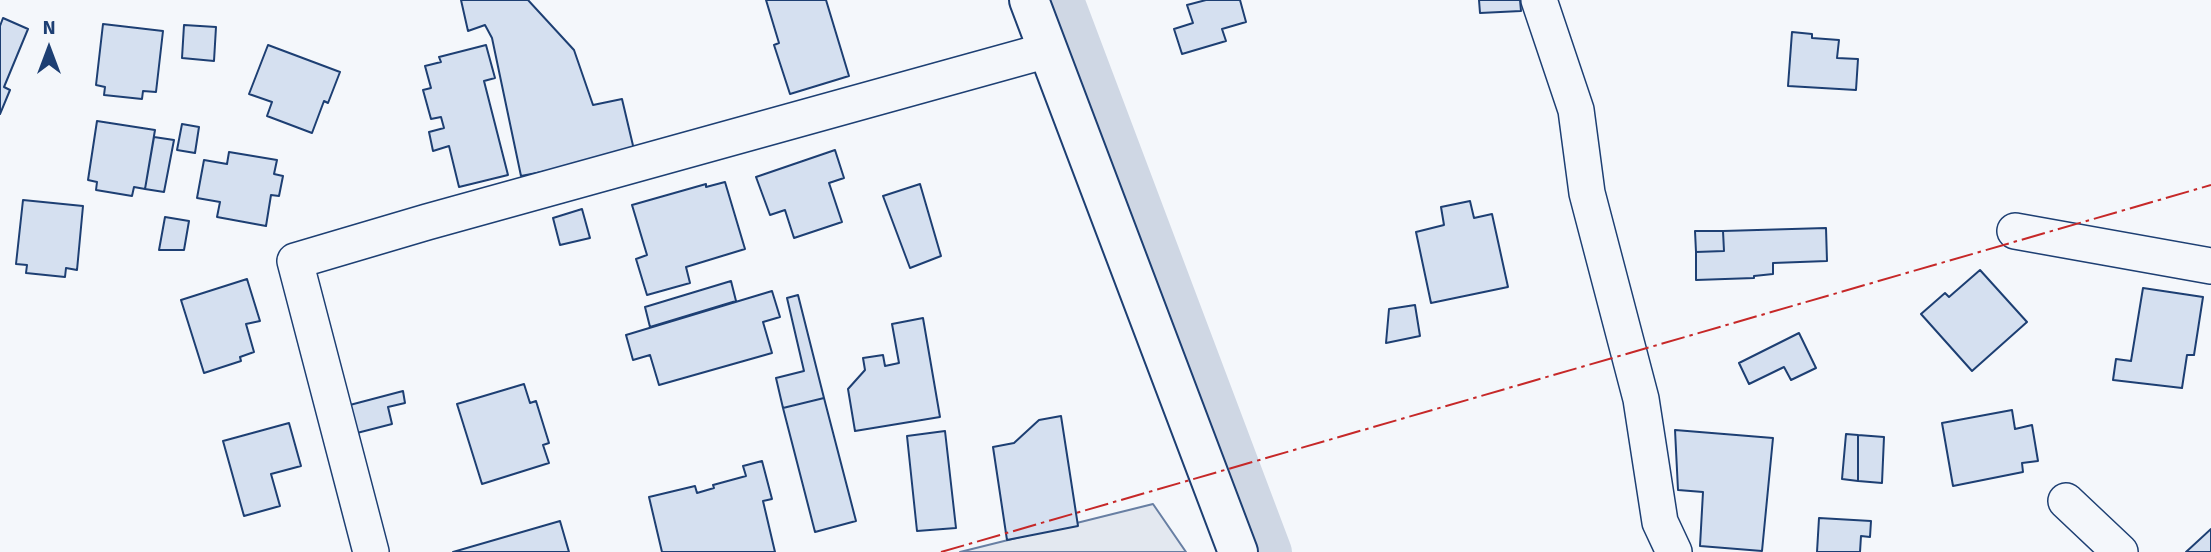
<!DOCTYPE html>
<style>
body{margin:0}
#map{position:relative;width:2211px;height:552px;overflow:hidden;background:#f4f7fb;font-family:Signika,sans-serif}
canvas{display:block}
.north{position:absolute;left:14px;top:14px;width:70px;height:70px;-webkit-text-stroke:5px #f4f7fb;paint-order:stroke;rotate:0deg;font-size:19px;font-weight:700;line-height:28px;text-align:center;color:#1d3f73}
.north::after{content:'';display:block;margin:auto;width:24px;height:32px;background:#1d3f73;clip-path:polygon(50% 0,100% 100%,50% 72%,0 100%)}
</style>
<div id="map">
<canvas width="2211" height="552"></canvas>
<div class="north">N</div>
</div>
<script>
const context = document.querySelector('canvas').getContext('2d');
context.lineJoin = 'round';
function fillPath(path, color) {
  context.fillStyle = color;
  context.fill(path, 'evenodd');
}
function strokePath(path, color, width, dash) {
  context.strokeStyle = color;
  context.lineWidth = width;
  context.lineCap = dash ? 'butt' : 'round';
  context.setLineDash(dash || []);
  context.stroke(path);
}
const parking = new Path2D(`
 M 1153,504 L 1186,552 L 960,552 Z`);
fillPath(parking, '#e3e8f0');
strokePath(parking, '#687fa3', 2);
strokePath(new Path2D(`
 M 1064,0 L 1272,552`), '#cfd7e4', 40);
const building = new Path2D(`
 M 461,0 L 528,0 L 574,50 L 593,105 L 622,99 L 635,154 L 521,176 L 492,38 L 485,25 L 468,31 Z
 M 766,0 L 826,0 L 849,76 L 790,94 L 774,45 L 779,43 Z
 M 1206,0 L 1240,0 L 1246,22 L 1222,29 L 1226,41 L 1182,54 L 1174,29 L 1193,23 L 1187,5 Z
 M 1479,0 L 1520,0 L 1521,11 L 1480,13 Z
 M 3,18 L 28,29 L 4,87 L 10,90 L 0,114 L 0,26 Z
 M 103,24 L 163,31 L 156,92 L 143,91 L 142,99 L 104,95 L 105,87 L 96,85 Z
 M 184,25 L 216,27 L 214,61 L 182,58 Z
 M 1792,32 L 1812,34 L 1812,38 L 1839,40 L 1837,58 L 1858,59 L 1856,90 L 1788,86 Z
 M 268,45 L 340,72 L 328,103 L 324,101 L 312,133 L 267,116 L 272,102 L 249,94 Z
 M 486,45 L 495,78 L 484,81 L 508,175 L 459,187 L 449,146 L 433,151 L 429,132 L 444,128 L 441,117 L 431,119 L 423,90 L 431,88 L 425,66 L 441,62 L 439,57 Z
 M 97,121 L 155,130 L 145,189 L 134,187 L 132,196 L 96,190 L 97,182 L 88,180 Z
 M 182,124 L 199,127 L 195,153 L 177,150 Z
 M 154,137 L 174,140 L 164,192 L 145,189 Z
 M 835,150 L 844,178 L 829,183 L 842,222 L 794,238 L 785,210 L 770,215 L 756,177 Z
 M 229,152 L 277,160 L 274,174 L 283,176 L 279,196 L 271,195 L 266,226 L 217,217 L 220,202 L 197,198 L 204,160 L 227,164 Z
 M 725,182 L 745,249 L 686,267 L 690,283 L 647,295 L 636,259 L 647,255 L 632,205 L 706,184 L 706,187 Z
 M 920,184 L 941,256 L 910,268 L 883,196 Z
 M 23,200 L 83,206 L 77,270 L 66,268 L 65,277 L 26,273 L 27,265 L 16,264 Z
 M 1470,201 L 1474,218 L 1492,214 L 1508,287 L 1431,303 L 1416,232 L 1444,225 L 1441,207 Z
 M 582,209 L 590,238 L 560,245 L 553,218 Z
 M 165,217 L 189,221 L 184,250 L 159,250 Z
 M 1826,228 L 1827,261 L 1773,263 L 1773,274 L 1754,276 L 1754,278 L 1696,280 L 1696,252 L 1724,251 L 1723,231 Z
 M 1695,231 L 1723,231 L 1724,251 L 1696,252 Z
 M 1980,270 L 2027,322 L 1972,371 L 1921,314 L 1945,293 L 1949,297 Z
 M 247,279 L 260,321 L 246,324 L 254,352 L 240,357 L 241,361 L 204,373 L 181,300 Z
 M 731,281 L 736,301 L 650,327 L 645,307 Z
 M 2143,288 L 2203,297 L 2194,355 L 2187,355 L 2182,388 L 2113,380 L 2116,359 L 2131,361 Z
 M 772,291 L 780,317 L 763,322 L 772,353 L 659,385 L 650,355 L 633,360 L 626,335 Z
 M 798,295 L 824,398 L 783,408 L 776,378 L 804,371 L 787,298 Z
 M 1415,305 L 1420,336 L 1386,343 L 1389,309 Z
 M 923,318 L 940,417 L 855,431 L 848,389 L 865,370 L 863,358 L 883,355 L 885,366 L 899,363 L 892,324 Z
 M 1799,333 L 1816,368 L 1791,380 L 1784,367 L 1749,384 L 1739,363 Z
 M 524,384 L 530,403 L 536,401 L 549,443 L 543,445 L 549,463 L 482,484 L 457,404 Z
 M 403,391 L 405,403 L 388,407 L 392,424 L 353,434 L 346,406 Z
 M 824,398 L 856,521 L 815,532 L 783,408 Z
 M 2012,410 L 2015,429 L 2032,425 L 2038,461 L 2022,463 L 2023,472 L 1953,486 L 1942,423 Z
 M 1061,416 L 1078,526 L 1007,540 L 993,447 L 1014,443 L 1039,420 Z
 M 289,423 L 301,466 L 271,474 L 280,506 L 244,516 L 223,441 Z
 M 1675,430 L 1773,438 L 1762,551 L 1700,546 L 1703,492 L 1678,490 Z
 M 945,431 L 956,528 L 917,531 L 907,436 Z
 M 1846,434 L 1858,435 L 1858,481 L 1842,479 Z
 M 1858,435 L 1884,437 L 1882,483 L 1858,481 Z
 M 762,461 L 772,499 L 763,501 L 775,552 L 662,552 L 649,497 L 695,486 L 697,493 L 714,488 L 713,485 L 746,476 L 743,466 Z
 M 1819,518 L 1871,521 L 1870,537 L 1861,536 L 1860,552 L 1817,552 Z
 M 560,521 L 569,552 L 453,552 Z
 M 2211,529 L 2211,552 L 2186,552 Z`);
fillPath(building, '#d5e0f0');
strokePath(building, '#1d3f73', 2);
const minor = new Path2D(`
 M 1539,0 L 1576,110 L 1587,193 L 1641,399 L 1660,522 L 1674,552
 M 2015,231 L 2211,266
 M 2066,501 L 2120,552
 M 371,552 L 295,261 L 427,222 L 1048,50`);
const tertiary = new Path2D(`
 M 1029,0 L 1238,552`);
strokePath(minor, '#1d3f73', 38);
strokePath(tertiary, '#1d3f73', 42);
strokePath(minor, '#f4f7fb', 35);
strokePath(tertiary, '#f4f7fb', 38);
strokePath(new Path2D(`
 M 941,552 L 2211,185`), '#c62828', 2, [24, 5, 3.5, 5]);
</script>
